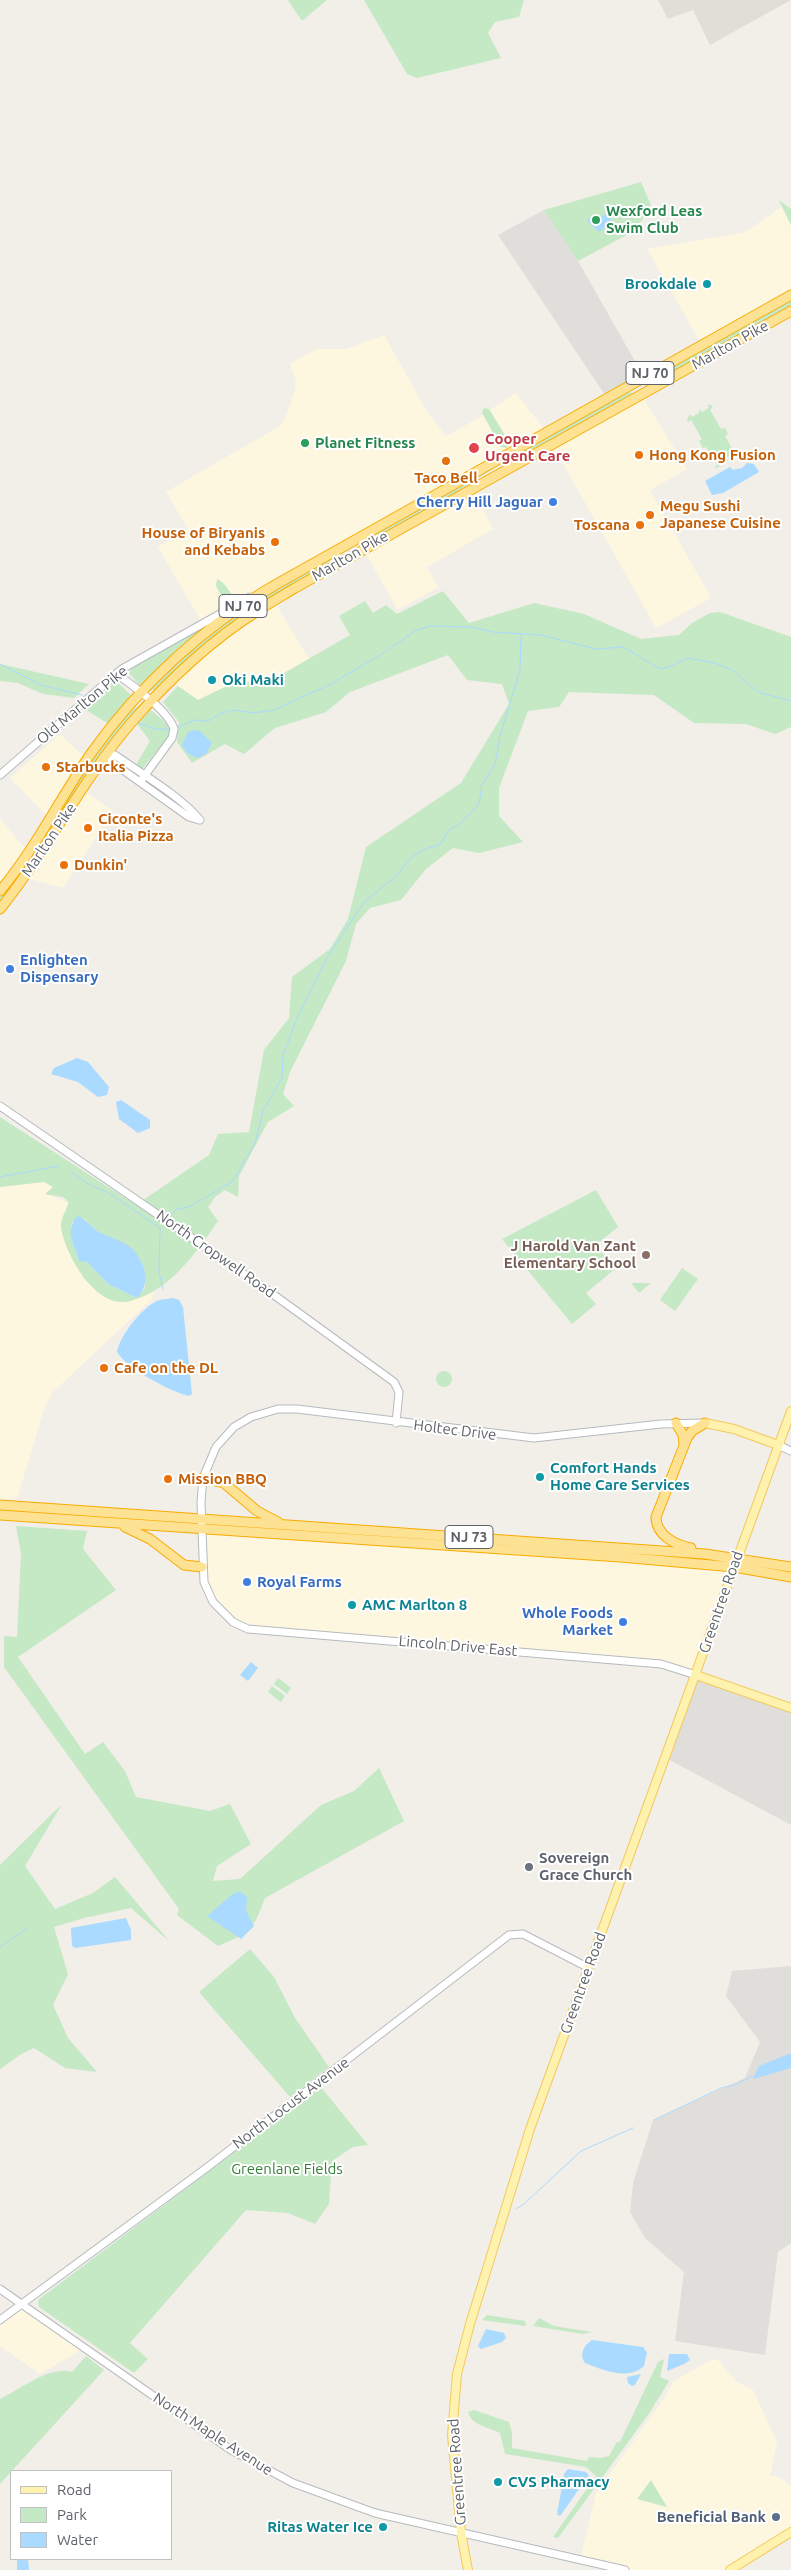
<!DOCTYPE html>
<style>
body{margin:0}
#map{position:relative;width:791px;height:2570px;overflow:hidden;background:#f1efe8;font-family:Ubuntu,sans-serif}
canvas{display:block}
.legend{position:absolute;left:10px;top:2470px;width:162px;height:90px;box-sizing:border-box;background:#fff;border:1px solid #bfc1c3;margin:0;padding:6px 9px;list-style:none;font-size:15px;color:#5f6368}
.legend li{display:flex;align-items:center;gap:10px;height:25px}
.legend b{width:25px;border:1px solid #bfc1c3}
</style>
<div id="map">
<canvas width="791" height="2570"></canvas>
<ul class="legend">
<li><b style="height:6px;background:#fff2af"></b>Road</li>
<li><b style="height:14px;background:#c5e8c5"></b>Park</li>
<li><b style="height:14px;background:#aadaff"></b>Water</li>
</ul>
</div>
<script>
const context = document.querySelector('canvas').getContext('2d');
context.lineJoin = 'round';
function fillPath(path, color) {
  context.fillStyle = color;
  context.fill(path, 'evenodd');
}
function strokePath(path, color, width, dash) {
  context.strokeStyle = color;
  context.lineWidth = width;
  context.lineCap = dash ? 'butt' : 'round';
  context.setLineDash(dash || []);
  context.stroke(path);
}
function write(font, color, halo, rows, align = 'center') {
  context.font = font + ' Ubuntu,sans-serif';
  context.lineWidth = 4;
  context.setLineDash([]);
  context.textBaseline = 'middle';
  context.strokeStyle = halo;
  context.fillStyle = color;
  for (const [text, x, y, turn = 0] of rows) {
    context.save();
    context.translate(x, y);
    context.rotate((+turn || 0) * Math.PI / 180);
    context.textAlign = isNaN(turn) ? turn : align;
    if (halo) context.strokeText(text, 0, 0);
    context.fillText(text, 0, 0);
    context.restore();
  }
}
fillPath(new Path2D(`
 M 781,207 L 791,225 L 791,295 L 702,345 L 647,249 L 746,232 Z
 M 384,335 L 426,410 L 446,436 L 484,415 L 501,446 L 509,442 L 490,410 L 516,393 L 547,433 L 241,601 L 231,595 L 223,582 L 216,586 L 223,599 L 223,611 L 202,623 L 158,547 L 188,529 L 166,492 L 280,426 L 285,419 L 295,390 L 296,380 L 290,364 L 316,349 L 347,349 Z
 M 647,392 L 645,401 L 687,469 L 650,490 L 711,598 L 656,628 L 552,444 Z
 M 467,490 L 474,502 L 481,506 L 493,529 L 427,567 L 438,587 L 398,610 L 363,549 Z
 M 274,601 L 309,659 L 260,687 L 241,679 L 198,700 L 178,686 L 177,676 Z
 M 60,734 L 84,757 L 47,816 L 10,778 Z
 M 83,790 L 113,811 L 63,888 L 26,878 Z
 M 0,819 L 23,846 L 29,848 L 0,886 Z
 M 44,1182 L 53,1187 L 46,1194 L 69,1203 L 64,1215 L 83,1279 L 98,1290 L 129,1302 L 153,1291 L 152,1299 L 53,1392 L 45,1406 L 17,1499 L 0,1499 L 0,1187 Z
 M 202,1529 L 734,1567 L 696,1675 L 661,1664 L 248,1629 L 233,1622 L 213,1602 L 204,1582 Z
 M 22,2304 L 85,2348 L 40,2374 L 0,2346 L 0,2320 Z
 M 712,2359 L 719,2361 L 737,2382 L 753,2390 L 777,2442 L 770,2476 L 776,2476 L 791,2486 L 791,2532 L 730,2570 L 625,2570 L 580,2560 L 596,2493 L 663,2400 L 673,2382 Z`), '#fef7e0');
fillPath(new Path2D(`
 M 544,210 L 578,261 L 644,377 L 607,398 L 498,235 Z
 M 696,1675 L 791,1707 L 791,1825 L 666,1758 Z
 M 791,1966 L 791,2243 L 778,2252 L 765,2355 L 675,2341 L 684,2272 L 645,2238 L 630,2212 L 633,2183 L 653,2120 L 745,2078 L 760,2042 L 726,1996 L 732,1971 Z`), '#e0deda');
fillPath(new Path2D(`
 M 658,0 L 791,0 L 710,45 L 693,10 L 668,19 Z`), '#e1ded6');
fillPath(new Path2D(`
 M 288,0 L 327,0 L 302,21 Z
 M 364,0 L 524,0 L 519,17 L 495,22 L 488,33 L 501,58 L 417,78 L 407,74 Z
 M 641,182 L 651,205 L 636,230 L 578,261 L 544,210 Z
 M 779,200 L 791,209 L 791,225 Z
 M 791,300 L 791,306 L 649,386 L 645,385 L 648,380 Z
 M 627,392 L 633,393 L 521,457 L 516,455 Z
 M 708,404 L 713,406 L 710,410 L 721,429 L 725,428 L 728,434 L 725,436 L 734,452 L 737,451 L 738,454 L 735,457 L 733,454 L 727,457 L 727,462 L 725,459 L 718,463 L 720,466 L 714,469 L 717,465 L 706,447 L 703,448 L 699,441 L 702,439 L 691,420 L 688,422 L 687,419 L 690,414 L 692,417 L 699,413 L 700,409 L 702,412 L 709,408 Z
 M 484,408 L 489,409 L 509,442 L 507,448 L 501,447 L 482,413 Z
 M 505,461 L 443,501 L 368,542 L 372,535 Z
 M 363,540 L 224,629 L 155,689 L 149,692 C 153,684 165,675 173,668 C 228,614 295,577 363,540 Z
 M 217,579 C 228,584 229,596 241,601 L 223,611 L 223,599 L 216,586 Z
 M 443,591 L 469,623 L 534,603 L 584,614 L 641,639 L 679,635 L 692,623 L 710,613 L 720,612 L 791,637 L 791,727 L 775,734 L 746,724 L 694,723 L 654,695 L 569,692 L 559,707 L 528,711 L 499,788 L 499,816 L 523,842 L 479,853 L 453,848 L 426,869 L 401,900 L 370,908 L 356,924 L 346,961 L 290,1072 L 283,1094 L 294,1106 L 268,1122 L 239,1176 L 238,1197 L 225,1190 L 215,1197 L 208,1207 L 218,1221 C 196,1253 170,1291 130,1301 C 96,1310 66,1256 61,1228 C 60,1220 66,1210 69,1202 L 63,1197 L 45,1194 L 53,1187 L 44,1182 L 0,1187 L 0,1117 L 136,1205 L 209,1155 L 218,1134 L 249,1132 L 264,1050 L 289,1018 L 292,977 L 330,949 L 348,919 L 366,847 L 461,783 L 509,704 L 502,684 L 467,680 L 448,655 L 350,692 L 326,712 L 275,728 L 244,754 L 225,744 L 192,763 L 177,742 L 179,722 L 163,702 L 178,686 L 198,700 L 241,679 L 260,687 L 350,635 L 339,616 L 365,601 L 373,613 L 386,605 L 397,614 ZM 85,1219 C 110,1251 141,1234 145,1288 L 137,1298 L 108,1284 L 87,1262 L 79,1259 C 74,1243 69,1240 72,1222 Z
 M 223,615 L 141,687 L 129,673 L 131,669 Z
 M 0,664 L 89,684 L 74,698 L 43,694 L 18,683 L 0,681 Z
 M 118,683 L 131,695 L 109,724 L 86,710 L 113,684 Z
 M 141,704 L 18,880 L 0,902 L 0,897 C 37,849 67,796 102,747 C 113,732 125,713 141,704 Z
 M 151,710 L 170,726 L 170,735 L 143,768 L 139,768 L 136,765 L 150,741 L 137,724 Z
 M 596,1190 L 618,1227 L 596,1245 L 615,1269 L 586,1293 L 596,1304 L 572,1324 L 502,1239 Z
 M 682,1268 L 698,1279 L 675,1311 L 660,1300 Z
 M 631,1283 L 651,1283 L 639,1293 Z
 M436 1379a8 8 0 1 1 16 0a8 8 0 1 1-16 0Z
 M 16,1526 L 87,1531 L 83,1549 L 116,1590 L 18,1657 L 85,1754 L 103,1742 L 125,1771 L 136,1797 L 210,1811 L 230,1804 L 251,1844 L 217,1866 L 213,1881 L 240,1879 L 321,1805 L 354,1791 L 379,1768 L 404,1821 L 265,1898 C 252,1932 251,1932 218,1946 L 177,1915 L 179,1909 L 4,1667 L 4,1636 L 17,1637 L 21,1554 Z
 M 278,1678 L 291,1688 L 287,1694 L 274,1684 Z
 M 272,1686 L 285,1696 L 281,1702 L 268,1692 Z
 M 62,1804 L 25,1866 L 55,1909 L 93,1893 L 115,1877 L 170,1942 L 131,1908 L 84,1918 L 54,1927 L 68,1974 L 53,2005 L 68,2038 L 97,2072 L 65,2068 L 34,2048 L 23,2053 L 0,2069 L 0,1865 Z
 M 250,1949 L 274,1977 L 295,2018 L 329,2067 L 290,2097 L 199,1992 Z
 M 321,2087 L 368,2145 L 353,2147 L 332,2161 L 329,2204 L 315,2224 L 288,2213 L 246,2210 L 130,2343 L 148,2359 L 134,2373 L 39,2307 L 38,2300 Z
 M 487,2315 L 525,2321 L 526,2326 L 482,2320 Z
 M 539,2318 L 554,2326 L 592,2332 L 583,2334 L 533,2326 Z
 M 86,2356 L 104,2370 L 0,2484 L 0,2399 C 19,2390 50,2365 72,2372 Z
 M 664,2359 L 660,2377 L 669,2381 L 650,2412 L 558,2538 L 553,2537 L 596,2476 L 586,2467 L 505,2454 L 500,2433 C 488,2427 471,2425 468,2412 L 474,2410 L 509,2422 L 512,2432 L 512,2448 L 587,2461 L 589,2457 L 600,2458 L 609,2456 L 617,2442 L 620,2442 L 658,2362 Z
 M 651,2480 L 667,2507 L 637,2499 Z`), '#c5e8c5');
fillPath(new Path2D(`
 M 604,214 L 612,221 L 599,232 L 587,221 L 592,216 L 597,221 Z
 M 747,463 L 754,464 L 759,472 L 723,493 L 712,495 L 705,481 L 730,467 L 733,470 L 742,468 Z
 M 194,730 L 200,731 L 212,743 L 206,754 L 197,758 L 187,753 L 182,745 L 188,732 Z
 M 77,1058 L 88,1062 L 109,1087 L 107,1095 L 98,1097 L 78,1082 L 51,1074 L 54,1068 Z
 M 121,1100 L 150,1120 L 150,1128 L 138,1133 L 119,1119 L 116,1102 Z
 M 77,1216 C 86,1219 91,1227 99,1232 C 108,1237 121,1240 130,1247 C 145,1260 152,1284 137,1298 L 108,1284 L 87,1262 L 79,1261 C 76,1244 63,1234 77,1216 Z
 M 173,1298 L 179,1300 L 183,1307 L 192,1394 L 189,1396 C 171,1392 126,1368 117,1352 C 119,1336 143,1307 157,1301 C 162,1299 168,1299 173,1298 Z
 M 251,1662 L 258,1668 L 248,1681 L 240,1675 Z
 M 240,1891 L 247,1897 L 246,1911 L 254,1926 L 241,1939 L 207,1916 L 233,1894 Z
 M 126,1918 L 131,1930 L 131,1940 L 75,1948 L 72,1946 L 71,1928 Z
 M 791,2053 L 791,2068 L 753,2079 L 759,2066 Z
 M 486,2329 L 504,2333 L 506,2338 L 502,2342 L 481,2349 L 478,2346 Z
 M 592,2340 L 643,2347 L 647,2353 L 644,2366 C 628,2381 603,2370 585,2363 C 579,2355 583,2346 592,2340 Z
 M 669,2354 L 687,2354 L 690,2360 L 684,2364 L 667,2371 Z
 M 641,2374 L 635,2385 L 632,2386 L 628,2383 L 627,2377 Z
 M 568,2469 L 586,2472 L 589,2475 L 560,2516 L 557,2514 L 564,2474 Z
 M 17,2559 L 28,2559 L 29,2570 L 17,2570 Z`), '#aadaff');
strokePath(new Path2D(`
 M 0,664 L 41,685 L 82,695
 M 138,723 L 156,729 L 170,729
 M 178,727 L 195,720 L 208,721 L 222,713 L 233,710 L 254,713 L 274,710 L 331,684 L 385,652 L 415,631 L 430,626 L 472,627 L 493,632 L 541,635 L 596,649 L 623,647 L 660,669 L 669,667 L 687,658 L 715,663 L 732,670 L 758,692 L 791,701
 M 71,1172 L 90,1185 L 109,1193 L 160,1228
 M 0,1177 L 59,1166
 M 168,1217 L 177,1209 L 189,1207 L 233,1181 L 255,1143 L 263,1111 L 282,1078 L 283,1056 L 295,1023 L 327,958 L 364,902 L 394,878 L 413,856 L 423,850 L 441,844 L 448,831 L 461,823 L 479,804 L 482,785 L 495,764 L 500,736 L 520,670 L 521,634
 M 160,1228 L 159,1273 L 163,1289
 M 0,1947 L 28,1928
 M 654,2120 L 721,2088 L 734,2085 L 753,2076
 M 516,2209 L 524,2204 L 581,2151 L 633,2128`), '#aadaff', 1);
const secondary = new Path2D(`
 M 117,674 C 133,686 168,710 174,729 L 172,738 L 140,782
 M 108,754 L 115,755 C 139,772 183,798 200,820
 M 109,755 L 111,761 L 116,765 L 189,817 L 199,820
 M 0,775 L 122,669 L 250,597
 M 0,1106 L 263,1287 L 394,1382 L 399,1392 L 396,1423
 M 778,1445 L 791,1451
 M 696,1675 L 661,1664 L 248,1629 L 233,1622 L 213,1602 L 204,1582 L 201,1502 L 203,1478 L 216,1447 L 234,1427 L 251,1417 L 278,1409 L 297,1409 L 534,1438 L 661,1424 L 704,1423
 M 0,2289 L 231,2450 L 293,2483 L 375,2513 L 625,2570
 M 0,2320 L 205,2169 L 509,1935 L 523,1934 L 589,1968`);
const primary = new Path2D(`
 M 705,1423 L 734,1429 L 778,1445
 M 696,1675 L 791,1708
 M 468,2570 L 461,2533 L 452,2435 L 457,2374 L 470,2324 L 530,2129 L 791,1411
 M 730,2570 L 791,2532`);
const highway = new Path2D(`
 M 0,891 C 36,848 60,798 92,752 C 139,686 204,626 275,585 L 791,295
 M 0,909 C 48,850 82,780 131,723 C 167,682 210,641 256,612 C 269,603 282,596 295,588 L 791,311
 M 676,1423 L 683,1435 L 684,1444
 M 203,1478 L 224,1483 L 257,1511 L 278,1522
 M 0,1505 L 705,1554 L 791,1567
 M 0,1515 L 620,1557 L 734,1567 L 791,1577
 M 125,1527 L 150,1539 L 184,1565 L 202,1567
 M 691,1548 C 675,1545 656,1535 656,1517 L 687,1438 L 692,1431 L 705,1423`);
strokePath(secondary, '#b6babf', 9);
strokePath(primary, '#f2c960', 10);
strokePath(highway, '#f9ab00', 11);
strokePath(secondary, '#fff', 7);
strokePath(primary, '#fff2af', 8);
strokePath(highway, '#fde293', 9);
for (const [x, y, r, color] of [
 [596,220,5,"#2e9e5b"],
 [707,284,5,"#0f9aa8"],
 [305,443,5,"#2e9e5b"],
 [474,448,6,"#e0444e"],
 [639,455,5,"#e8710a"],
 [446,461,5,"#e8710a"],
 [553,502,5,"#3f7fe0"],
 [650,515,5,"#e8710a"],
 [640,525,5,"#e8710a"],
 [275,542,5,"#e8710a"],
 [212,680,5,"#0f9aa8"],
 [46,767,5,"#e8710a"],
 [88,828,5,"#e8710a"],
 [64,865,5,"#e8710a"],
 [10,969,5,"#3f7fe0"],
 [646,1255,5,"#8d6e63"],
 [104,1368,5,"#e8710a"],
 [540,1477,5,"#0f9aa8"],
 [168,1479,5,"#e8710a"],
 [247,1582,5,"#3f7fe0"],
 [352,1605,5,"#0f9aa8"],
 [623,1622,5,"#3f7fe0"],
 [529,1867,5,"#6b7280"],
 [498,2482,5,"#0f9aa8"],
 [776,2517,5,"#5c6f8a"],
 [383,2527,5,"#0f9aa8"]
]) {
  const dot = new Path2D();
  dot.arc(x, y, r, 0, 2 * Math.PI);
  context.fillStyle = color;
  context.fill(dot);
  strokePath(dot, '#fff', 2);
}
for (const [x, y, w] of [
 [650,373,48],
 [243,606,48],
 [469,1537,48]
]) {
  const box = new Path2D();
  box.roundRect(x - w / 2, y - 11.5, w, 23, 4);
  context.fillStyle = '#fff';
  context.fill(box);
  strokePath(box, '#5f6368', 1);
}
write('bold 14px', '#5f6368', null, [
 ["NJ 70",650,373],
 ["NJ 70",243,606],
 ["NJ 73",469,1537]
]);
write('bold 15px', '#27864d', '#fff', [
 ["Wexford Leas",606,211],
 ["Swim Club",606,228],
 ["Planet Fitness",315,443]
], 'left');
write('bold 15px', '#0d838f', '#fff', [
 ["Brookdale",697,284,"right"],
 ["Oki Maki",222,680],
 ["Comfort Hands",550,1468],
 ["Home Care Services",550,1485],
 ["AMC Marlton 8",362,1605],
 ["CVS Pharmacy",508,2482],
 ["Ritas Water Ice",373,2527,"right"]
], 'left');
write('15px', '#5f6368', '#fff', [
 ["Marlton Pike",730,345,-29],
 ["Marlton Pike",350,556,-30],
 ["Old Marlton Pike",82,705,-40],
 ["Marlton Pike",49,840,-56],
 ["North Cropwell Road",216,1254,35],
 ["Holtec Drive",455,1430,7],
 ["Greentree Road",721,1602,-71],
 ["Lincoln Drive East",458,1646,5],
 ["Greentree Road",583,1983,-70],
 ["North Locust Avenue",291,2103,-37],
 ["North Maple Avenue",213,2434,33],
 ["Greentree Road",457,2472,-94]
]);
write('bold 15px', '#be3a42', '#fff', [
 ["Cooper",485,439],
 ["Urgent Care",485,456]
], 'left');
write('bold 15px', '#c56008', '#fff', [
 ["Hong Kong Fusion",649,455],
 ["Taco Bell",446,478,"center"],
 ["Megu Sushi",660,506],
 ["Japanese Cuisine",660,523],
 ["Toscana",630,525,"right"],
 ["House of Biryanis",265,533,"right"],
 ["and Kebabs",265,550,"right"],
 ["Starbucks",56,767],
 ["Ciconte's",98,819],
 ["Italia Pizza",98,836],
 ["Dunkin'",74,865],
 ["Cafe on the DL",114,1368],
 ["Mission BBQ",178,1479]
], 'left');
write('bold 15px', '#366cbe', '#fff', [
 ["Cherry Hill Jaguar",543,502],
 ["Enlighten",20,960,"left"],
 ["Dispensary",20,977,"left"],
 ["Royal Farms",257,1582,"left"],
 ["Whole Foods",613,1613],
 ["Market",613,1630]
], 'right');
write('bold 15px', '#785e54', '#fff', [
 ["J Harold Van Zant",636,1246],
 ["Elementary School",636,1263]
], 'right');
write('bold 15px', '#5b616d', '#fff', [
 ["Sovereign",539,1858],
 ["Grace Church",539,1875]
], 'left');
write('15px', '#348238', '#fff', [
 ["Greenlane Fields",287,2169]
]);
write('bold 15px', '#4e5e75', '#fff', [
 ["Beneficial Bank",766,2517]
], 'right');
</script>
